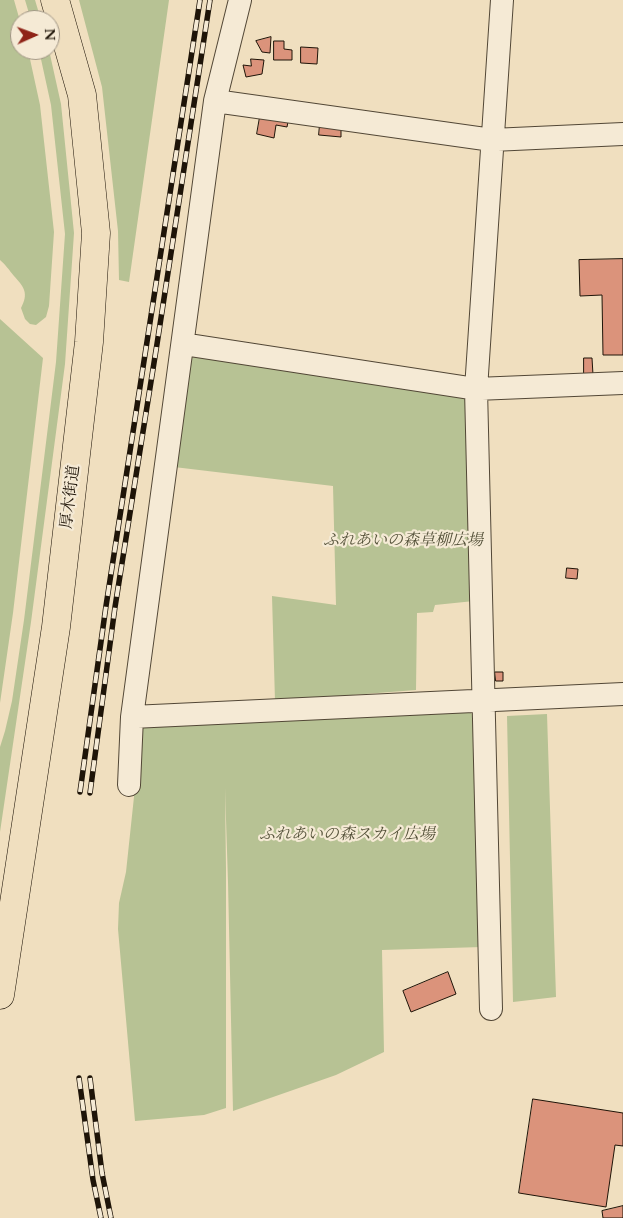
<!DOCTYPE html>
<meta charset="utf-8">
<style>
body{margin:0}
#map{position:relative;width:623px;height:1218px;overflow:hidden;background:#f0dfbf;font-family:Cardo,serif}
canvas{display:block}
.north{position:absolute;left:10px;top:10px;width:50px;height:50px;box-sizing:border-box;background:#f5ead5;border:1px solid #9f9483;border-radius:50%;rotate:88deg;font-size:14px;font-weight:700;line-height:20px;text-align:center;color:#1e1408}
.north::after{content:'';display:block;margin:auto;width:18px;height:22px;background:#8f2418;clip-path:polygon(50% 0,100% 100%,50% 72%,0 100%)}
</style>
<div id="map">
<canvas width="623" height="1218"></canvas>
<div class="north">N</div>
</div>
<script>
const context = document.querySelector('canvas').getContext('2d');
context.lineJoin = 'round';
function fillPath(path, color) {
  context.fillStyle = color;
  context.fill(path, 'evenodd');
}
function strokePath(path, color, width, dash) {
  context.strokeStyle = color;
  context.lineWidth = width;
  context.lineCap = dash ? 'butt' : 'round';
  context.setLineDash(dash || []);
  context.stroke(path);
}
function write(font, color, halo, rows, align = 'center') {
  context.font = font + ' Cardo,"Noto Serif JP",serif';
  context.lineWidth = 4.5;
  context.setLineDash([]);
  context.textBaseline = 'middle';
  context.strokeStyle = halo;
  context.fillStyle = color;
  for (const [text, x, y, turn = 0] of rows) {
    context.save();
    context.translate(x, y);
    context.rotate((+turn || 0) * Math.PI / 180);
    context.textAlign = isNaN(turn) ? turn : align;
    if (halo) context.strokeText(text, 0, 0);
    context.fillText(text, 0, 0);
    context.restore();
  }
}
fillPath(new Path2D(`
 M 0,0 L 14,0 L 20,21 L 20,50 L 28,50 L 40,105 L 54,232 L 49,306 L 46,317 L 36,325 L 30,324 L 25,319 L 21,308 C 29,293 24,287 14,276 C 9,270 6,265 0,260 Z
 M 25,0 L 35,0 L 41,20 L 31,20 Z
 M 79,0 L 169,0 L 129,282 L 119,280 L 118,231 L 102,87 Z
 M 39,50 L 49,50 L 61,104 L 74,233 L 65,364 L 31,622 L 0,832 L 0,747 L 5,731 L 12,701 L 24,620 L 56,362 L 65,234 L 51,105 Z
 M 0,319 L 43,358 L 13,613 L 0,703 Z
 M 189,354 L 467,395 L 474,601 L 435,605 L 433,612 L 417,613 L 416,690 L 275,701 L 272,596 L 336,605 L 333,486 L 174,467 Z
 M 466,708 L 478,720 L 482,947 L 382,950 L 384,1052 L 336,1075 L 233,1111 L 228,882 L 225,788 L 226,870 L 226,1108 L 204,1115 L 135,1121 L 118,929 L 119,903 L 126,872 L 141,731 L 147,724 Z
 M 547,714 L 556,997 L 513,1002 L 507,716 Z`), '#b7c294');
const building = new Path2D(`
 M 271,37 L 270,53 L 262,52 L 256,41 Z
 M 274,41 L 284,41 L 284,49 L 292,50 L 292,60 L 274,60 Z
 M 301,47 L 318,48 L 317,64 L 301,63 Z
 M 251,59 L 264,60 L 262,74 L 246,77 L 243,65 L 251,66 Z
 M 261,111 L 289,116 L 287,127 L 276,125 L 274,138 L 257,134 Z
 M 320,124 L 341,125 L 341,137 L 319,135 Z
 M 623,259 L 623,355 L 603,355 L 602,295 L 580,296 L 579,260 Z
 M 584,358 L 592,358 L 593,375 L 584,375 Z
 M 567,568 L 578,569 L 577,579 L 566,578 Z
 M 495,672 L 503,672 L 503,681 L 496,681 Z
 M 448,972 L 456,994 L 411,1012 L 403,991 Z
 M 533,1099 L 623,1113 L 623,1146 L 615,1145 L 606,1207 L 519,1193 Z
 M 623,1206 L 623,1218 L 603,1218 L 602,1211 Z`);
fillPath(building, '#db937b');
strokePath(building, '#1e1408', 1);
const street = new Path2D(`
 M 240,0 L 215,101 L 132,717 L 623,694
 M 215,101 L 492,140 L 623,134
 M 183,344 L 476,389 L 623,383
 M 129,785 L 132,717
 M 491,1009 L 476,389 L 502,0`);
const primary = new Path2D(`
 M 0,995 L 56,627 L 89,342 L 96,233 L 82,95 L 55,0`);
strokePath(street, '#524736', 24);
strokePath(primary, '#1e1408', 29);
strokePath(street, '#f5ead5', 22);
strokePath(primary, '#f0dfbf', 28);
const rail = new Path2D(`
 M 80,792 L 106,606 L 200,0
 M 90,793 L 115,607 L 157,344 L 210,0
 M 79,1078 L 93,1180 L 101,1218
 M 90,1078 L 102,1173 L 111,1218`);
strokePath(rail, '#1e1408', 5.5);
strokePath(rail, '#f5ead5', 4, [11]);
write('16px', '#1e1408', '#f5ead5', [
 ["厚木街道",71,497,-83]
]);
write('italic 16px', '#545139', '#f5ead5', [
 ["ふれあいの森草柳広場",403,541],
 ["ふれあいの森スカイ広場",347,835]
]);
</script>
